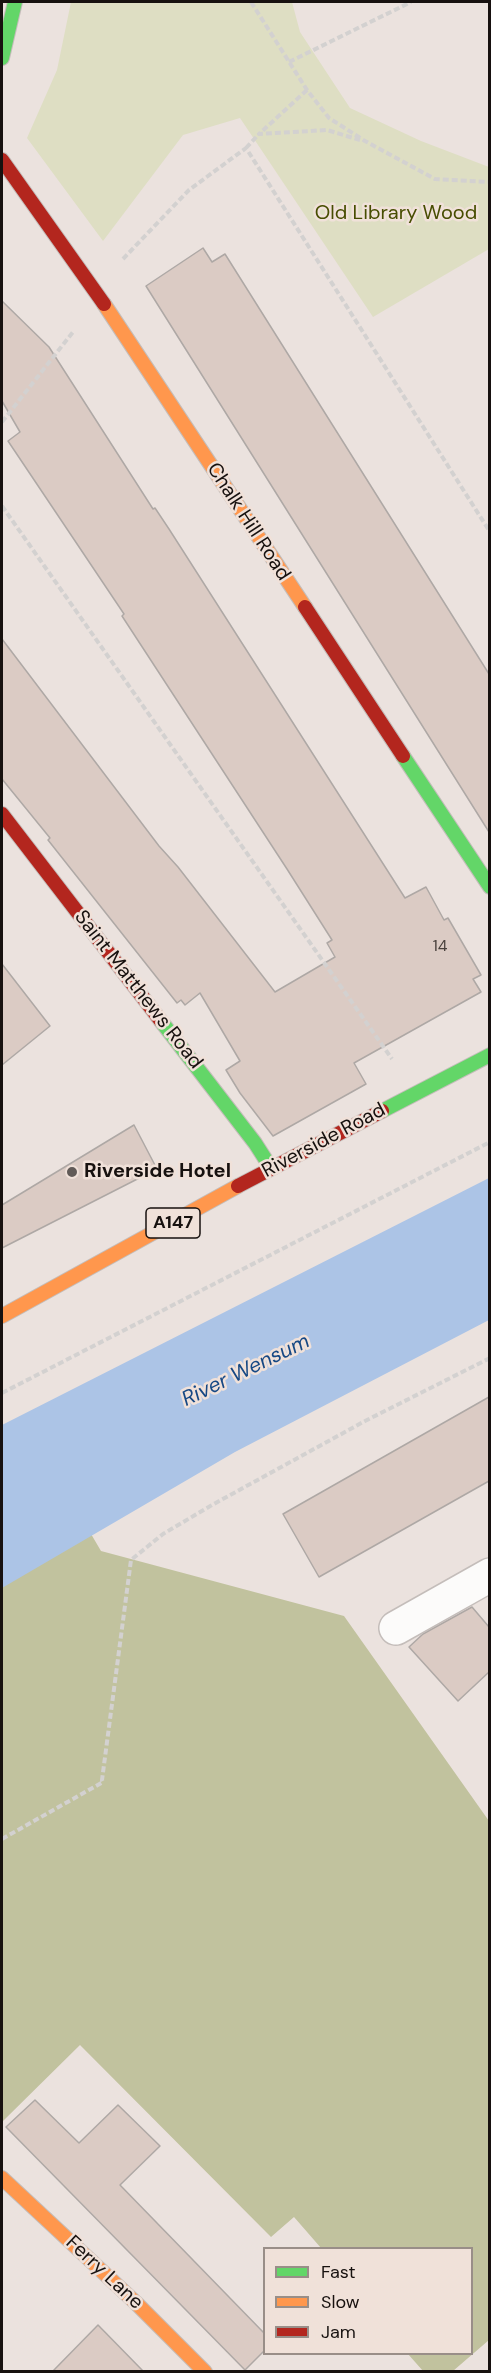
<!DOCTYPE html>
<style>
body{margin:0}
#map{position:relative;width:491px;height:2373px;overflow:hidden;background:#ebe2de;font-family:"DM Sans",sans-serif}
canvas{display:block}
.frame{position:absolute;inset:0;border:3px solid #17110f;pointer-events:none}
.legend{position:absolute;left:263px;top:2247px;width:210px;height:108px;box-sizing:border-box;background:#f0e1d9;border:2px solid #998e88;margin:0;padding:8px 10px;list-style:none;font-size:18px;color:#17110f}
.legend li{display:flex;align-items:center;gap:12px;height:30px}
.legend b{width:30px;border:2px solid #998e88}
</style>
<div id="map">
<canvas width="491" height="2373"></canvas>
<div class="frame"></div>
<ul class="legend">
<li><b style="height:8px;background:#63d668"></b>Fast</li>
<li><b style="height:8px;background:#ff974d"></b>Slow</li>
<li><b style="height:8px;background:#b3261e"></b>Jam</li>
</ul>
</div>
<script>
const context = document.querySelector('canvas').getContext('2d');
context.lineJoin = 'round';
function fillPath(path, color) {
  context.fillStyle = color;
  context.fill(path, 'evenodd');
}
function strokePath(path, color, width, dash) {
  context.strokeStyle = color;
  context.lineWidth = width;
  context.lineCap = dash ? 'butt' : 'round';
  context.setLineDash(dash || []);
  context.stroke(path);
}
function write(font, color, halo, rows, align = 'center') {
  context.font = font + ' "DM Sans",sans-serif';
  context.lineWidth = 5;
  context.setLineDash([]);
  context.textBaseline = 'middle';
  context.strokeStyle = halo;
  context.fillStyle = color;
  for (const [text, x, y, turn = 0] of rows) {
    context.save();
    context.translate(x, y);
    context.rotate((+turn || 0) * Math.PI / 180);
    context.textAlign = isNaN(turn) ? turn : align;
    if (halo) context.strokeText(text, 0, 0);
    context.fillText(text, 0, 0);
    context.restore();
  }
}
fillPath(new Path2D(`
 M 71,2 L 292,2 L 300,32 L 350,108 L 421,141 L 489,167 L 489,249 L 373,317 L 240,118 L 183,135 L 103,241 L 27,138 L 57,70 Z`), '#dedec3');
fillPath(new Path2D(`
 M 67,1493 L 101,1551 L 344,1616 L 489,1821 L 489,2340 L 453,2371 L 423,2371 L 408,2354 L 472,2354 L 472,2248 L 321,2248 L 294,2217 L 271,2237 L 80,2045 L 2,2122 L 2,1542 Z`), '#c1c29e');
fillPath(new Path2D(`
 M 489,1178 L 489,1320 L 235,1452 L 2,1588 L 2,1425 Z`), '#acc4e6');
const building = new Path2D(`
 M 203,248 L 212,262 L 225,254 L 489,674 L 489,832 L 146,286 Z
 M 2,301 L 49,347 L 153,509 L 155,508 L 169,529 L 405,898 L 426,887 L 444,920 L 448,918 L 481,975 L 473,979 L 481,992 L 354,1063 L 366,1084 L 273,1136 L 240,1093 L 226,1070 L 240,1061 L 200,993 L 185,1005 L 181,1000 L 177,1003 L 48,840 L 50,838 L 2,779 L 2,639 L 159,846 L 178,867 L 275,992 L 335,957 L 327,943 L 332,940 L 287,869 L 122,616 L 124,614 L 8,441 L 20,432 L 2,401 Z
 M 2,964 L 50,1026 L 2,1065 Z
 M 134,1125 L 157,1169 L 2,1248 L 2,1205 Z
 M 489,1397 L 489,1481 L 319,1577 L 283,1514 Z
 M 472,1607 L 489,1627 L 489,1672 L 458,1701 L 409,1647 L 423,1634 Z
 M 35,2100 L 79,2143 L 118,2105 L 160,2146 L 120,2185 L 264,2333 L 264,2351 L 245,2370 L 6,2127 Z
 M 98,2325 L 144,2372 L 52,2372 Z`);
fillPath(building, '#dbcbc4');
strokePath(building, '#aea8a5', 1.5);
const street = new Path2D(`
 M 396,1628 L 490,1575`);
const fast = new Path2D(`
 M 2,58 L 15,2
 M 403,756 L 490,887
 M 161,1021 L 255,1143 L 271,1168
 M 382,1111 L 490,1055`);
const slow = new Path2D(`
 M 104,304 L 305,607
 M 2,1316 L 238,1186
 M 2,2178 L 135,2302 L 205,2372`);
const jam = new Path2D(`
 M 2,160 L 104,304
 M 305,607 L 403,756
 M 2,814 L 161,1021
 M 238,1186 L 382,1111`);
strokePath(street, '#c4bdba', 36);
strokePath(fast, '#c4bdba', 16);
strokePath(slow, '#c4bdba', 16);
strokePath(jam, '#c4bdba', 16);
strokePath(new Path2D(`
 M 251,2 L 307,90 L 329,118 L 365,141 L 435,179 L 490,182
 M 289,62 L 411,2
 M 307,90 L 259,134 L 327,130 L 360,140
 M 246,148 L 259,134
 M 123,259 L 189,190 L 246,148 L 490,532
 M 2,422 L 73,332
 M 2,506 L 392,1059
 M 2,1393 L 490,1142
 M 2,1839 L 103,1782 L 102,1780 L 131,1560 L 163,1534 L 212,1505 L 365,1421 L 490,1358`), '#d3d1d0', 4, [6, 3]);
strokePath(street, '#fcfbfa', 33);
strokePath(fast, '#63d668', 14);
strokePath(slow, '#ff974d', 14);
strokePath(jam, '#b3261e', 14);
for (const [x, y, r, color] of [
 [72,1172,6,"#615a57"]
]) {
  const dot = new Path2D();
  dot.arc(x, y, r, 0, 2 * Math.PI);
  context.fillStyle = color;
  context.fill(dot);
  strokePath(dot, '#f0e1d9', 2);
}
write('16px', '#48403c', null, [
 ["14",440,947]
]);
for (const [x, y, w] of [
 [173,1223,54]
]) {
  const box = new Path2D();
  box.roundRect(x - w / 2, y - 15, w, 30, 4.5);
  context.fillStyle = '#f0e1d9';
  context.fill(box);
  strokePath(box, '#17110f', 1.5);
}
write('bold 18px', '#17110f', null, [
 ["A147",173,1223]
]);
write('20px', '#474d01', '#f0e1d9', [
 ["Old Library Wood",396,214]
]);
write('20px', '#17110f', '#f0e1d9', [
 ["Chalk Hill Road",248,522,57],
 ["Saint Matthews Road",138,990,52],
 ["Riverside Road",324,1141,-28],
 ["Ferry Lane",104,2273,43]
]);
write('bold 20px', '#17110f', '#f0e1d9', [
 ["Riverside Hotel",84,1172]
], 'left');
write('italic 21px', '#164884', '#f0e1d9', [
 ["River Wensum",246,1371,-26]
]);
</script>
